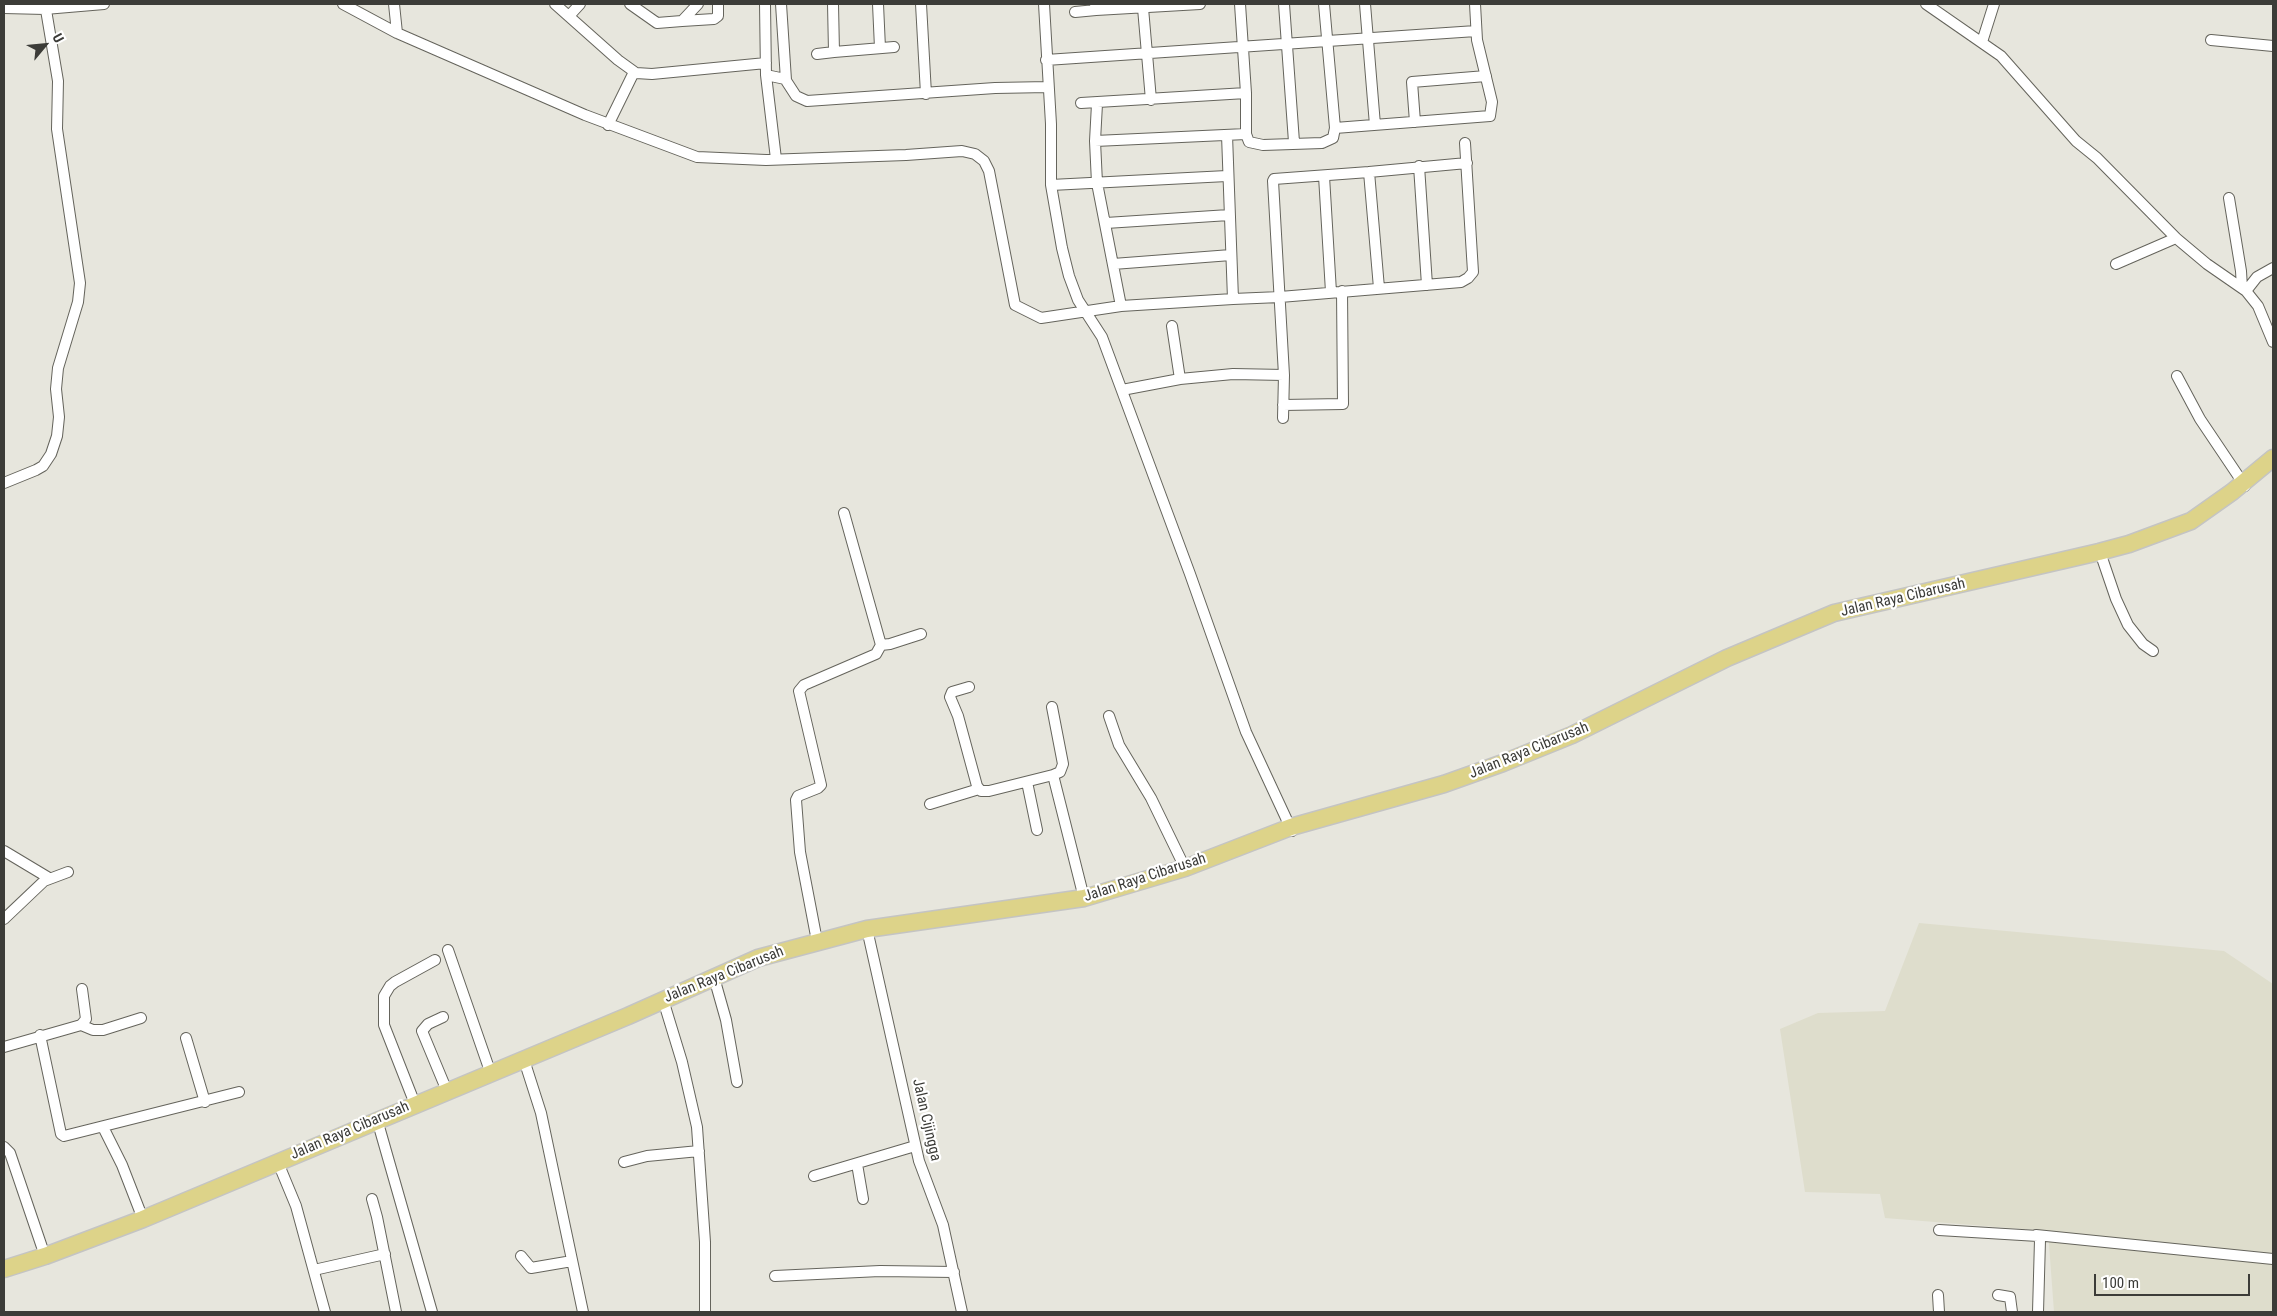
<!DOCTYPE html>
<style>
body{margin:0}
#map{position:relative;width:2277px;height:1316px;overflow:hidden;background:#e7e6dd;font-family:"Roboto Condensed",sans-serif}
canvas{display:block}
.frame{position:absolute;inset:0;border:5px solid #3c3c38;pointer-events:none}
.north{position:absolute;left:20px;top:20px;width:50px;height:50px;-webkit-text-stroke:4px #fff;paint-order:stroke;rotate:62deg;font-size:14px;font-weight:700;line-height:20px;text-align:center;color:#3c3c38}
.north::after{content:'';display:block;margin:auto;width:18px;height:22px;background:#3c3c38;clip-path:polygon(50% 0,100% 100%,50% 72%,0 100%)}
.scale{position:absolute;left:2094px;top:1274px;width:156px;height:22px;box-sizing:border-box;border:2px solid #3c3c38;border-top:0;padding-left:6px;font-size:15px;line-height:18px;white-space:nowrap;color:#3c3c38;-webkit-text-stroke:4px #fff;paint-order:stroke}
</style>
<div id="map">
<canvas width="2277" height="1316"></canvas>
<div class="frame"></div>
<div class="north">U</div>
<div class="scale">100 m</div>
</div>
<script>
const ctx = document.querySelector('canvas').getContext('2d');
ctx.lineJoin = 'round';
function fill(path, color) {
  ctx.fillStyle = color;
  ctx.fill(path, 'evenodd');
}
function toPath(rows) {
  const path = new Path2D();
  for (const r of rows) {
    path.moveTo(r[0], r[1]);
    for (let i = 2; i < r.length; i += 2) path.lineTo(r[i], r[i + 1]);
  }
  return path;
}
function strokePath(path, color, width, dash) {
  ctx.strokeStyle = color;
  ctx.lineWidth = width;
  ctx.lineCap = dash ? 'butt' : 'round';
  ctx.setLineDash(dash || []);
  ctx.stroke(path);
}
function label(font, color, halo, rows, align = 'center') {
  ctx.font = font + ' "Roboto Condensed",sans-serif';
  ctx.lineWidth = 4.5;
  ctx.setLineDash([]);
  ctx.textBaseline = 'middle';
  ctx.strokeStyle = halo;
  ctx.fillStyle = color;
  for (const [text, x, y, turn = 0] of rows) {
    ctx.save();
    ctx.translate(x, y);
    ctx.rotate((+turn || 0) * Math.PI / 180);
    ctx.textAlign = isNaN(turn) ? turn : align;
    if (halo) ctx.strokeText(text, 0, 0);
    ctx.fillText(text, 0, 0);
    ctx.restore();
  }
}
fill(toPath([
 [1919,923,2224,951,2273,984,2273,1312,2054,1312,2048,1231,1885,1218,1880,1194,1805,1192,1780,1029,1818,1013,1885,1011]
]), '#deddcc');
const street = toPath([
 [343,4,397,33,585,115,697,157,766,160,906,155,962,151,975,154,984,161,989,171,1015,305,1041,318,1121,306,1233,299,1227,135],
 [394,4,397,33],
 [555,4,618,60,636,73,652,74,766,63],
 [630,4,657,23,682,21,698,4],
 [765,4,766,75,776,159],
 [781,4,786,80],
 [833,4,834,52,894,47],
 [878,4,880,48],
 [921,4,926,94],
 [1044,4,1051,124,1051,185,1062,248,1069,276,1078,300,1102,337,1190,574,1246,732,1292,831],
 [1095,4,1096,10,1200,4],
 [1240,4,1246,93,1246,134,1249,142,1263,145,1322,143,1333,138,1335,128,1490,116,1492,102,1477,40,1475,4],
 [1284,4,1294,142],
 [1324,4,1335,128],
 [1365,4,1375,125],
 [1926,4,2001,56,2076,141,2097,158,2176,238,2207,264,2246,291,2258,306,2273,342],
 [4,8,45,9,104,4],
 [1143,8,1151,100],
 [1075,12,1096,10],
 [569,16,580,4],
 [682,21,714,19,718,16,718,4],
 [2211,40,2273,46],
 [1982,42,1994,4],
 [817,54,834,52],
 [1046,60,1476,31],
 [766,75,785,79,796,96,807,101,995,88,1048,87],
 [1081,103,1246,93],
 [1097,104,1095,141,1097,183,1121,306],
 [1415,122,1412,82,1486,76],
 [608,125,634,72],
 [1095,141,1246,134],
 [1419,166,1427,285],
 [1324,176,1331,292],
 [1051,185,1227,176],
 [2229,198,2241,271,2242,288],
 [1106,223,1229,215],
 [1113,264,1231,255],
 [2116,264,2176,238],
 [1379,288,1369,172,1467,163],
 [2246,291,2257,277,2273,268],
 [1233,299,1280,297,1461,282,1468,278,1473,272,1465,143],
 [1172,326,1180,379],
 [2177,376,2200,419,2245,486],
 [1122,390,1180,379,1233,374,1284,375],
 [1283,405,1343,404,1342,291],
 [1283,418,1284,375,1273,181,1274,179,1369,172],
 [4,483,36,470,43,466,51,454,57,436,59,417,56,389,58,368,78,302,80,283,57,129,58,81,45,4],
 [2101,555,2116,599,2128,625,2143,644,2153,651],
 [881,645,890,644,921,634],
 [969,687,952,692,950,697,958,716,977,786,981,791,989,791,1053,775,1084,898],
 [1052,707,1063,764,1060,772,1053,775],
 [1109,716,1119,745,1151,798,1185,868],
 [1027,782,1037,830],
 [930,804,979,789],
 [4,851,49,878],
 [4,919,44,881,68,872],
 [867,929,919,1161,943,1225,962,1312],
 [817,941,800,852,796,800,798,796,818,788,821,785,799,691,804,685,876,654,881,645,844,513],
 [448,950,491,1074],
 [715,981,726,1020,737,1082],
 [664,1003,682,1062,697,1127,705,1242,705,1312],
 [443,1017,428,1024,422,1031,447,1091],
 [81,1025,93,1030,103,1030,141,1018],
 [40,1035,61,1134,64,1136,239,1092],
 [186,1038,205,1102],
 [4,1047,81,1025,86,1019,82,989],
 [525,1063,541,1113,583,1312],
 [415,1104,384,1025,384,996,390,986,395,982,435,960],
 [378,1123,432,1312],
 [103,1127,122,1165,143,1219],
 [4,1147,10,1153,45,1256],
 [624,1162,647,1156,699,1151],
 [857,1164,863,1199],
 [279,1165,296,1206,325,1312],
 [814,1176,915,1146],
 [372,1199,377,1217,396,1312],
 [1939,1230,2038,1236,2040,1240,2038,1312],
 [2036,1235,2273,1259],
 [521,1256,531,1268,572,1261],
 [314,1270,385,1254],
 [775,1276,880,1271,954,1272],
 [1938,1295,1939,1312],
 [1998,1295,2010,1297,2012,1312]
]);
const primary = toPath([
 [4,1269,45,1256,143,1219,628,1016,758,958,867,929,1084,898,1185,868,1291,827,1444,784,1503,763,1572,735,1727,658,1834,613,2099,552,2129,544,2191,521,2232,492,2273,458]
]);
strokePath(street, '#65645c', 12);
strokePath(primary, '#c4c4c3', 19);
strokePath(street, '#fff', 10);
strokePath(primary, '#ddd389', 16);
label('15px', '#3c3c38', '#fff', [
 ["Jalan Raya Cibarusah",1903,598,-13],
 ["Jalan Raya Cibarusah",1529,751,-22],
 ["Jalan Raya Cibarusah",1145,878,-18],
 ["Jalan Raya Cibarusah",724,975,-22],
 ["Jalan Cijingga",926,1120,77],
 ["Jalan Raya Cibarusah",350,1131,-23]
]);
</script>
